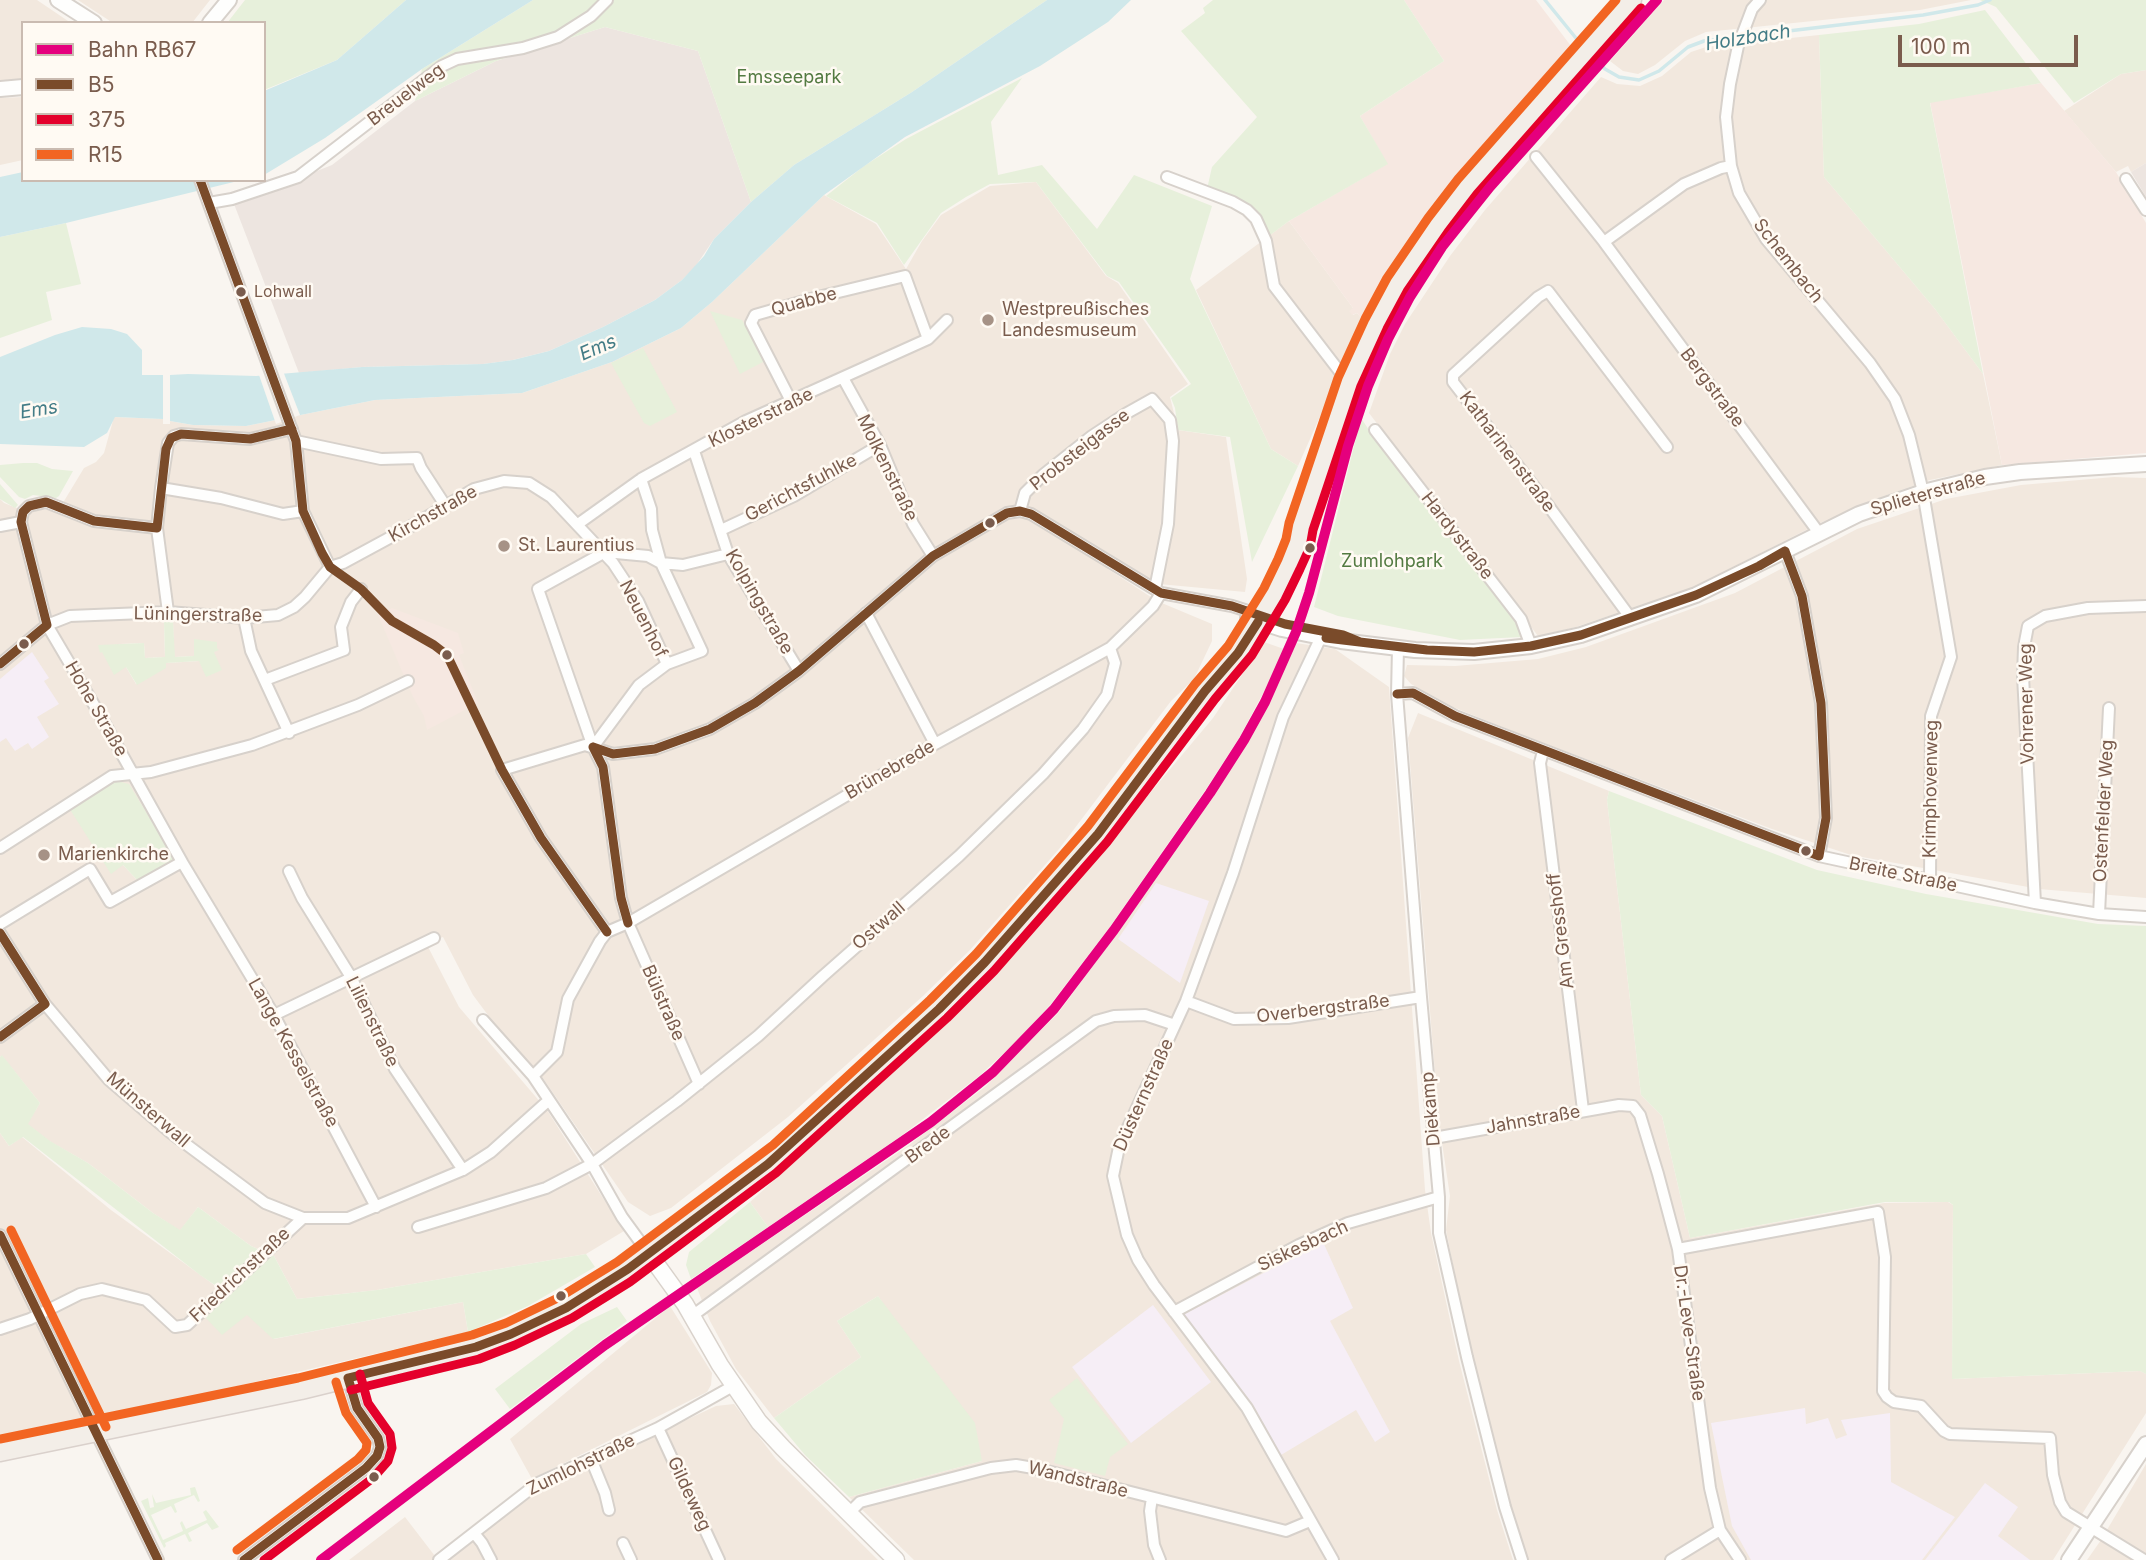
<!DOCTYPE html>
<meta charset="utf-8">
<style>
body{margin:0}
#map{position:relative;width:2146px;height:1560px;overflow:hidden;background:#f9f5f0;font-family:Inter,sans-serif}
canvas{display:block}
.legend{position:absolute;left:21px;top:21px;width:245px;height:161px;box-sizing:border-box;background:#fffaf3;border:2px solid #cabbb1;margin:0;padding:9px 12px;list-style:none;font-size:21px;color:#7a5c4d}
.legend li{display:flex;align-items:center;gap:14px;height:35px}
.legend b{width:35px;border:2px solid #cabbb1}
.scale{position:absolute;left:1898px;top:35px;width:180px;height:32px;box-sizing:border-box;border:4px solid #7a5c4d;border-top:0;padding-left:9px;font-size:21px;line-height:24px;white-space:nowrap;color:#7a5c4d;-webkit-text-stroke:5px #fffaf3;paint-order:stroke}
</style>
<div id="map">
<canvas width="2146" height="1560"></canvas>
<ul class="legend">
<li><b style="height:9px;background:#e5007d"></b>Bahn RB67</li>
<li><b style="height:9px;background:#7a4b2a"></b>B5</li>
<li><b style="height:9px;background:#e4002b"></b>375</li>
<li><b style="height:9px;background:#f26522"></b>R15</li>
</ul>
<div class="scale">100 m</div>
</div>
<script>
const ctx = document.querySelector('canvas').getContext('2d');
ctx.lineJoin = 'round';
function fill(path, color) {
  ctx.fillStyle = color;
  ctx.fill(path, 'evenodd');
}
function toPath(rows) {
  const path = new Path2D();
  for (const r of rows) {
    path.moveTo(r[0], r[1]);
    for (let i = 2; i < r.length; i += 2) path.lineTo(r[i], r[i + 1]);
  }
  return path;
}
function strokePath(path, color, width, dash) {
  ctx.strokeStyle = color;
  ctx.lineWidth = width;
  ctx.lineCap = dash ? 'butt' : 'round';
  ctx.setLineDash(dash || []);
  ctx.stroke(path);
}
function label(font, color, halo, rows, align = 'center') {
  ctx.font = font + ' Inter,sans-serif';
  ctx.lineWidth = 5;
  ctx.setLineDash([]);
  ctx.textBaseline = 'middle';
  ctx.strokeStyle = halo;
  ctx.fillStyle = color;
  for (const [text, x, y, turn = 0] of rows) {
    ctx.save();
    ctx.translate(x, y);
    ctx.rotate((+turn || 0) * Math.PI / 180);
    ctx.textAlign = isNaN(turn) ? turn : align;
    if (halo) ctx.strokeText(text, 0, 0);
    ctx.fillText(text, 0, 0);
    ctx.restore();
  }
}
fill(toPath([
 [0,0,37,0,71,23,23,23,23,80,0,81],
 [78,0,210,0,192,23,113,23],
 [1664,0,1971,0,1920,10,1706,32,1685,41,1655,65,1638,74,1623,71,1610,61],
 [1819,35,1824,177,1935,309,1983,374,2002,465,1930,480,1884,496,1820,523,1692,588,1576,627,1538,636,1369,413,1390,354,1405,324,1450,256,1485,210,1601,77,1617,84,1640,86,1662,76,1691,52,1706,47],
 [2146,70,2146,163,2131,172,2128,166,2116,172,2064,111,2121,74],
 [23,97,23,160,0,165,0,98],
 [1036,182,1106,276,1118,283,1188,384,1170,397,1178,430,1226,437,1247,579,1245,592,1159,584,1106,556,1108,569,1157,601,1212,624,1212,641,1194,679,1171,701,1059,849,970,950,923,996,788,1117,671,1208,650,1216,628,1202,540,1074,499,1030,473,995,443,937,426,943,459,1007,547,1110,624,1231,586,1254,377,1290,297,1299,274,1256,251,1246,198,1207,180,1231,153,1213,88,1163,49,1141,27,1124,40,1103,2,1056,0,1057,0,499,4,503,30,513,42,509,58,511,84,468,96,462,104,453,114,417,163,419,163,424,170,424,170,421,193,425,246,426,375,400,522,393,612,362,681,328,712,302,824,195,876,224,906,269,922,241,941,215,990,186],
 [164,622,173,622,174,657,195,656,194,640,217,643,217,649,199,661,166,663,136,684,126,667,102,652,120,644,144,643,145,658,165,657],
 [175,860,138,881,123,865],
 [1289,221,1353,308,1353,315,1357,313,1363,320,1298,466,1271,449,1196,290],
 [2114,477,2146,478,2146,898,2039,889,1851,855,1772,829,1517,733,1453,707,1411,684,1404,676,1407,665,1455,666,1538,659,1586,647,1735,593,1857,529,1946,499,2021,485],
 [1264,642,1284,649,1269,682,1239,738,1206,789,1109,928,1050,1005,1015,1043,979,1076,901,1136,768,1227,750,1202,856,1106,993,971,1109,842,1213,718],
 [1296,643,1335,649,1389,687,1425,1190,1431,1233,1459,1361,1497,1510,1513,1560,914,1560,849,1497,982,1461,878,1296,837,1321,861,1357,774,1418,736,1369,710,1321,697,1288,909,1145,986,1086,1059,1012,1118,932,1213,794,1246,743],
 [1418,713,1609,791,1607,800,1641,1095,1662,1116,1690,1238,1884,1203,1948,1202,1953,1205,1952,1379,2140,1371,2146,1374,2146,1413,2053,1560,1527,1560,1510,1506,1471,1356,1446,1230,1450,1196,1439,1123,1408,738],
 [0,1133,9,1146,22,1137,111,1210,228,1295,274,1339,463,1302,468,1332,71,1425,0,1438],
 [670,1306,712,1373,711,1385,707,1392,532,1479,510,1439],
 [734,1404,776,1459,878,1560,449,1560,538,1489,716,1406],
 [2146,1464,2146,1560,2087,1560,2101,1540],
 [405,1517,438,1560,349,1560]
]), '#f2e8de');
fill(toPath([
 [1404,0,1536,0,1571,46,1495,133,1424,223,1379,292,1363,320,1357,313,1352,315,1349,311,1353,308,1289,221,1387,164,1360,116,1444,61],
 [2041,83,2116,172,2146,223,2146,453,2002,465,1930,102],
 [392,608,458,633,464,653,459,655,478,703,427,730,424,716,413,697,378,615]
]), '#f6e8e1');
fill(toPath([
 [605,27,698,51,751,202,714,239,695,267,682,280,655,300,603,327,549,351,513,360,483,364,362,367,299,373,234,204,332,165,415,101,496,61],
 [2146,163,2146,197,2131,172]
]), '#ede5e0');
fill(toPath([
 [32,652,49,678,44,681,59,704,37,717,49,737,32,749,28,743,15,751,6,738,0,742,0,679],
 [1156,883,1209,901,1180,983,1118,939],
 [1323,1242,1353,1308,1330,1321,1390,1432,1375,1442,1356,1410,1281,1455,1252,1403,1183,1315],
 [1153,1305,1211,1382,1131,1443,1072,1367],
 [1805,1408,1806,1424,1828,1418,1836,1439,1847,1435,1841,1420,1890,1413,1891,1482,1955,1517,1922,1560,1751,1560,1732,1526,1711,1423],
 [1985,1483,2018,1507,1998,1536,2030,1560,1925,1560]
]), '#f6eef6');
fill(toPath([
 [245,0,406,0,337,60,264,90,264,23,227,23],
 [533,0,1047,0,912,92,794,165,751,202,698,51,605,27,496,61,415,101,422,69],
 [1213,0,1404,0,1444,61,1360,116,1388,164,1289,221,1269,236,1259,217,1207,189,1212,167,1257,117,1181,31,1205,13,1203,8],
 [1980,0,2146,0,2146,70,2121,74,2074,103,1996,7],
 [1985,10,2041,83,1930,103,1983,374,1935,309,1824,177,1819,35,1919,24],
 [1022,78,991,122,998,175,1042,165,1097,229,1134,175,1212,206,1190,279,1271,449,1298,466,1252,562,1230,437,1178,430,1175,408,1171,398,1191,384,1119,282,1107,276,1036,182,990,184,966,197,941,213,904,265,877,223,826,196,864,166,906,139],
 [66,223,81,284,46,292,52,320,0,338,0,237],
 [710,311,742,320,765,361,740,374],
 [643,348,677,412,650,426,644,423,611,363],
 [1361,418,1373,436,1519,621,1522,637,1460,640,1338,616,1314,607],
 [23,463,37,463,52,469,73,471,59,496,56,498,33,495,25,499,19,497,0,477,0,465],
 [0,484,18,505,15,508,0,499],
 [173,621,175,657,194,656,194,639,217,642,217,648,219,650,214,652,222,670,206,677,199,661,166,663,166,668,137,685,126,667,114,675,102,652,100,653,98,645,144,643,145,658,165,657,164,622],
 [117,781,129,784,175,860,138,881,123,865,111,874,69,808],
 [1609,791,1817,870,1926,894,2098,924,2146,926,2146,1374,2140,1371,1952,1379,1953,1205,1949,1202,1885,1202,1690,1238,1662,1116,1641,1095,1607,800],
 [2,1055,40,1103,28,1124,50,1141,88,1163,153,1213,180,1230,198,1207,251,1246,274,1256,297,1299,377,1290,586,1254,595,1267,528,1306,468,1332,463,1302,273,1339,247,1315,222,1335,205,1317,228,1294,200,1275,23,1137,9,1146,0,1133,0,1057],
 [750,1202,768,1227,691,1279,686,1265,689,1252],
 [878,1296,975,1423,982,1461,849,1497,805,1455,774,1418,861,1357,837,1321],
 [617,1307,627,1321,510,1409,495,1389,581,1324],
 [1077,1378,1128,1444,1110,1457,1105,1476,1054,1463,1064,1419,1049,1400],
 [195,1487,200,1501,198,1502,194,1495,174,1504,177,1512,175,1513,171,1506,151,1515,163,1540,183,1531,180,1523,182,1521,186,1529,207,1520,203,1512,206,1510,219,1527,212,1530,207,1523,188,1533,192,1541,189,1542,185,1534,165,1543,166,1546,164,1548,141,1501,148,1498,150,1508,154,1507,152,1494,156,1503,191,1495,190,1488]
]), '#e7f0db');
fill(toPath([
 [406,0,533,0,422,69,325,138,264,175,264,91,337,60],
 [1047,0,1131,0,1108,22,1040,66,905,137,824,195,712,302,681,328,612,362,522,393,375,400,246,426,193,425,170,421,170,375,188,374,256,376,362,367,483,364,513,360,549,351,603,327,655,300,682,280,704,256,714,239,751,202,794,165,912,92],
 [23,172,23,180,242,180,66,223,0,237,0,177],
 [82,327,111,329,127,334,142,350,142,375,163,375,163,419,115,417,107,433,84,447,0,444,0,357,55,335]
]), '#d0e8ea');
fill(toPath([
 [276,371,283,371,300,415,276,424,259,375]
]), '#f9f5f0');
strokePath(toPath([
 [1545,0,1584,48],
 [1592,56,1605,69,1619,77,1639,80,1659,71,1688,47,1704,41,1923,15,1978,5,1990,0]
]), '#d0e8ea', 3.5);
const minor = toPath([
 [1760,0,1752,9,1738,46,1730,84,1726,117,1731,166,1739,193,1766,239,1870,363,1895,399,1909,435,1923,492,1951,657,1931,716,1930,881],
 [1536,157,1604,242,1819,533],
 [1167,177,1233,202,1247,210,1256,219,1266,241,1274,286,1340,372,1350,382],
 [2126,179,2146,210],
 [200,180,296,441,303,511,330,567],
 [209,203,232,199,298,177,442,66,457,59,523,48,558,37,591,16,607,0],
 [1604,242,1684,184,1721,168,1731,166],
 [843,378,880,445,913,524,933,556],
 [791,401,751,323,755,315,818,297,905,276,928,339],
 [1375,430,1521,619,1531,646],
 [296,441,381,459,417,458,421,468,445,505],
 [694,451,728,554,799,671],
 [161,488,221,498,283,514,303,511],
 [1020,511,1025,493,1043,475,1092,436,1127,413,1152,399,1170,420,1173,441,1168,524,1155,589],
 [578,524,641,479,746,421,928,339,947,320],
 [0,526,21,522],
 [157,528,94,521,46,502,29,506,23,512,21,522,47,625,100,715,182,862,274,1015,376,1207],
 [721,530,794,496,880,445],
 [1785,551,1802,596,1821,703,1826,818,1819,856],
 [605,552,538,589,593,747,603,767,621,898,628,923,699,1084],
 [605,552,648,556,661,563,652,530,651,509,641,479],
 [330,567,343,563,415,524,474,489,504,481,529,483,551,497,613,563,638,601,667,664,639,685,593,747],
 [168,612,157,528,161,488,168,443,174,436,181,434,250,439,292,429],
 [866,613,935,744],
 [244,618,251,651,289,733],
 [1629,620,1627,613,1539,493,1453,382,1453,375,1538,297,1548,291,1667,447],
 [1321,637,1283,717,1233,873,1186,1001,1119,1147,1113,1176,1127,1235,1138,1260,1154,1285,1247,1408,1333,1560],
 [1398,648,1397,694,1421,997,1439,1197,1439,1233,1467,1357,1505,1507,1522,1560],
 [0,664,47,625,70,616,168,612,244,618,278,615,294,607,305,597,330,567],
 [667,664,702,651,661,563,683,565,728,554],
 [265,680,344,650,341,627,351,602,361,589],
 [1397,694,1413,693,1455,716,1819,856,2035,903,2099,914,2146,917],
 [1543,751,1540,763,1583,1110],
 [0,848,112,776,151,772,252,745,358,705,408,681],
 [289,871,302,898,351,977,395,1069,463,1170],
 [2035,903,2023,676,2024,647,2028,626,2045,616,2088,608,2146,606],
 [2099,914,2109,708],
 [0,924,90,869,110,902,182,862],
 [607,932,541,838,502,770,585,745,613,754,655,749,710,729,755,703,799,671,933,556,1007,513,1020,511,1031,514,1161,593,1232,606,1251,612],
 [0,933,45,1004,109,1080,171,1133,265,1203,303,1218,348,1218,463,1170,491,1152,549,1100],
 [1186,1001,1234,1019,1288,1018,1421,997],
 [274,1015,434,938],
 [483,1020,533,1076,592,1164,622,1217,649,1254],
 [0,1037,45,1004],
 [533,1076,557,1052,568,999,600,941,607,932,628,923,935,744,1110,648,1153,606,1161,593],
 [1434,1138,1619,1105,1633,1106,1640,1115,1658,1174,1678,1249,1710,1488,1720,1530,1740,1560],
 [418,1227,546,1188,592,1164,677,1101,758,1036,823,976,959,856,1043,774,1083,729,1107,695,1115,663,1110,648],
 [0,1235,158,1560],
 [1678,1249,1878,1212,1885,1257,1883,1391,1887,1397,1894,1402,1921,1406,1944,1431,1950,1434,2050,1438,2053,1475,2060,1502,2066,1512,2144,1560],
 [1174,1312,1299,1245,1348,1223,1439,1197],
 [692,1316,1096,1021,1114,1016,1145,1015,1175,1025],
 [0,1329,30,1319,80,1294,102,1289,146,1300,175,1327,187,1325,303,1218],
 [658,1428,719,1560],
 [591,1459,605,1493,609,1510],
 [1152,1498,1150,1511,1154,1545,1160,1560],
 [848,1514,860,1502,991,1468,1016,1465,1039,1469,1286,1531,1310,1521],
 [474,1533,482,1543,491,1560],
 [623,1543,631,1560],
 [244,1560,366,1468,377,1456,380,1447,378,1438,357,1408,348,1378],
 [439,1560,538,1483,658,1428,733,1386],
 [1671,1560,1720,1530]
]);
const tertiary = toPath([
 [58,0,94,23],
 [210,23,229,0],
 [0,89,23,87],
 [1248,618,1282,629,1341,641,1415,650,1474,652,1531,646,1581,635,1696,595,1859,514,1923,492,1985,477,2020,472,2146,464],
 [2069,1560,2146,1444]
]);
const secondary = toPath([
 [649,1254,685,1304,720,1365,759,1422,783,1448,896,1560]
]);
const primary = toPath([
 [0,1452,301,1390,476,1347,511,1334,566,1308,624,1272,781,1154,939,1009,985,962,1098,834,1205,691,1238,653,1275,594,1289,564,1298,543,1301,527,1350,382,1376,324,1398,284,1438,225,1468,186,1632,0]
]);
strokePath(minor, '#d7d1cb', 14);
strokePath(tertiary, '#d7d1cb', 18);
strokePath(secondary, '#d9d2cb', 19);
strokePath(primary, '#dad1cc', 21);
strokePath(minor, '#fefefd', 10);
strokePath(tertiary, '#fefefd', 14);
strokePath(secondary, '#fefefd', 16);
strokePath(primary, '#f3eee8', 18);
strokePath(toPath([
 [200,180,296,441,303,511,322,553,330,567,361,589,392,621,434,645,447,655,502,770,541,838,607,932],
 [1785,551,1802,596,1821,703,1826,818,1819,856],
 [1326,638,1427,650,1474,652,1531,646,1581,635,1696,595,1759,566,1785,551],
 [0,664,47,625,21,522,23,512,29,506,46,502,94,521,157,528,166,449,171,438,181,434,250,439,292,429],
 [1397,694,1413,693,1455,716,1819,856],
 [593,747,613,754,655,749,710,729,755,703,799,671,933,556,1007,513,1020,511,1031,514,1161,593,1232,606,1285,624,1343,635,1360,642],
 [593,747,603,767,621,898,628,923],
 [0,933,45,1004,0,1037],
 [0,1235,158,1560],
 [348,1378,476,1347,511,1334,566,1308,628,1269,768,1164,939,1009,985,962,1098,834,1205,691,1238,653,1258,622],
 [244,1560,366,1468,377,1456,380,1447,378,1438,357,1408,348,1378]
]), '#7a4b2a', 9);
strokePath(toPath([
 [351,1390,479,1359,515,1345,572,1318,630,1282,776,1173,947,1018,994,971,1107,842,1215,699,1252,655,1285,600,1300,569,1310,547,1313,530,1361,386,1387,329,1408,290,1448,232,1477,194,1641,8],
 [264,1560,373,1478,388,1461,392,1448,390,1434,368,1403,360,1374]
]), '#e4002b', 9);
strokePath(toPath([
 [11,1230,106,1427],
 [0,1439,298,1378,472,1335,506,1323,560,1297,617,1262,773,1145,930,1000,976,954,1088,826,1195,684,1228,646,1264,588,1278,559,1286,539,1289,523,1338,378,1365,319,1387,278,1428,218,1458,179,1616,0],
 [237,1550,358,1459,366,1450,367,1443,346,1413,336,1382]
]), '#f26522', 9);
strokePath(toPath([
 [321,1560,605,1345,931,1122,993,1072,1054,1009,1114,930,1210,793,1244,740,1265,702,1296,632,1309,593,1348,446,1368,386,1388,339,1410,297,1442,247,1490,187,1657,0]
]), '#e5007d', 10);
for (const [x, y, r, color] of [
 [241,292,6,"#7a5c4d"],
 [988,320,7,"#a69286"],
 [990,523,6,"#7a5c4d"],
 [504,546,7,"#a69286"],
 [1310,548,6,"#7a5c4d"],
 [24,644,6,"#7a5c4d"],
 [447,655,6,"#7a5c4d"],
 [1806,851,6,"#7a5c4d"],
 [44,855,7,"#a69286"],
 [561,1296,6,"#7a5c4d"],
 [374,1477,6,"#7a5c4d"]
]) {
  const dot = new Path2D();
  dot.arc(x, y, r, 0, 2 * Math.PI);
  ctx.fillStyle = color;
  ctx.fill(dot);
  strokePath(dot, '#fffaf3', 2.5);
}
label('16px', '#7a5c4d', '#fffaf3', [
 ["Lohwall",254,292]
], 'left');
label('18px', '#537a41', '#fffaf3', [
 ["Emsseepark",789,78],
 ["Zumlohpark",1392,562]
]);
label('18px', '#7a5c4d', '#fffaf3', [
 ["Breuelweg",406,95,-37],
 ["Schembach",1788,261,52],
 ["Quabbe",804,302,-15],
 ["Bergstraße",1712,388,53],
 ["Klosterstraße",761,418,-26],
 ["Probsteigasse",1080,450,-38],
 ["Katharinenstraße",1507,452,53],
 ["Molkenstraße",887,468,64],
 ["Gerichtsfuhlke",801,488,-28],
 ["Splieterstraße",1928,494,-16],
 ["Kirchstraße",433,514,-29],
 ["Hardystraße",1457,536,52],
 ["Kolpingstraße",759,602,60],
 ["Lüningerstraße",198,615,1],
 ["Neuenhof",643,619,63],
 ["Vohrener Weg",2027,704,-91],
 ["Hohe Straße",96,709,60],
 ["Brünebrede",890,770,-30],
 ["Krimphovenweg",1931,789,-89],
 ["Ostenfelder Weg",2104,811,-87],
 ["Breite Straße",1903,875,12],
 ["Ostwall",879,926,-41],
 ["Am Gresshoff",1561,931,-97],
 ["Bülstraße",663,1003,66],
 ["Overbergstraße",1323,1009,-7],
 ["Lilienstraße",372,1022,64],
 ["Lange Kesselstraße",293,1053,61],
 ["Düsternstraße",1144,1095,-66],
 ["Diekamp",1431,1109,-95],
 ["Münsterwall",148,1110,41],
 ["Jahnstraße",1533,1120,-10],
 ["Brede",928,1145,-36],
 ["Siskesbach",1303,1246,-25],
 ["Friedrichstraße",240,1275,-43],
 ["Dr.-Leve-Straße",1689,1333,82],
 ["Zumlohstraße",581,1465,-26],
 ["Wandstraße",1078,1480,14],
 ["Gildeweg",689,1494,65]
]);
label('18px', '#7a5c4d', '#fffaf3', [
 ["Westpreußisches",1002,310],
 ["Landesmuseum",1002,331],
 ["St. Laurentius",518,546],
 ["Marienkirche",58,855]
], 'left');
label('italic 19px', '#437c86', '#fffaf3', [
 ["Holzbach",1748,38,-9],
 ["Ems",598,348,-23],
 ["Ems",39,410,-9]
]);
</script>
